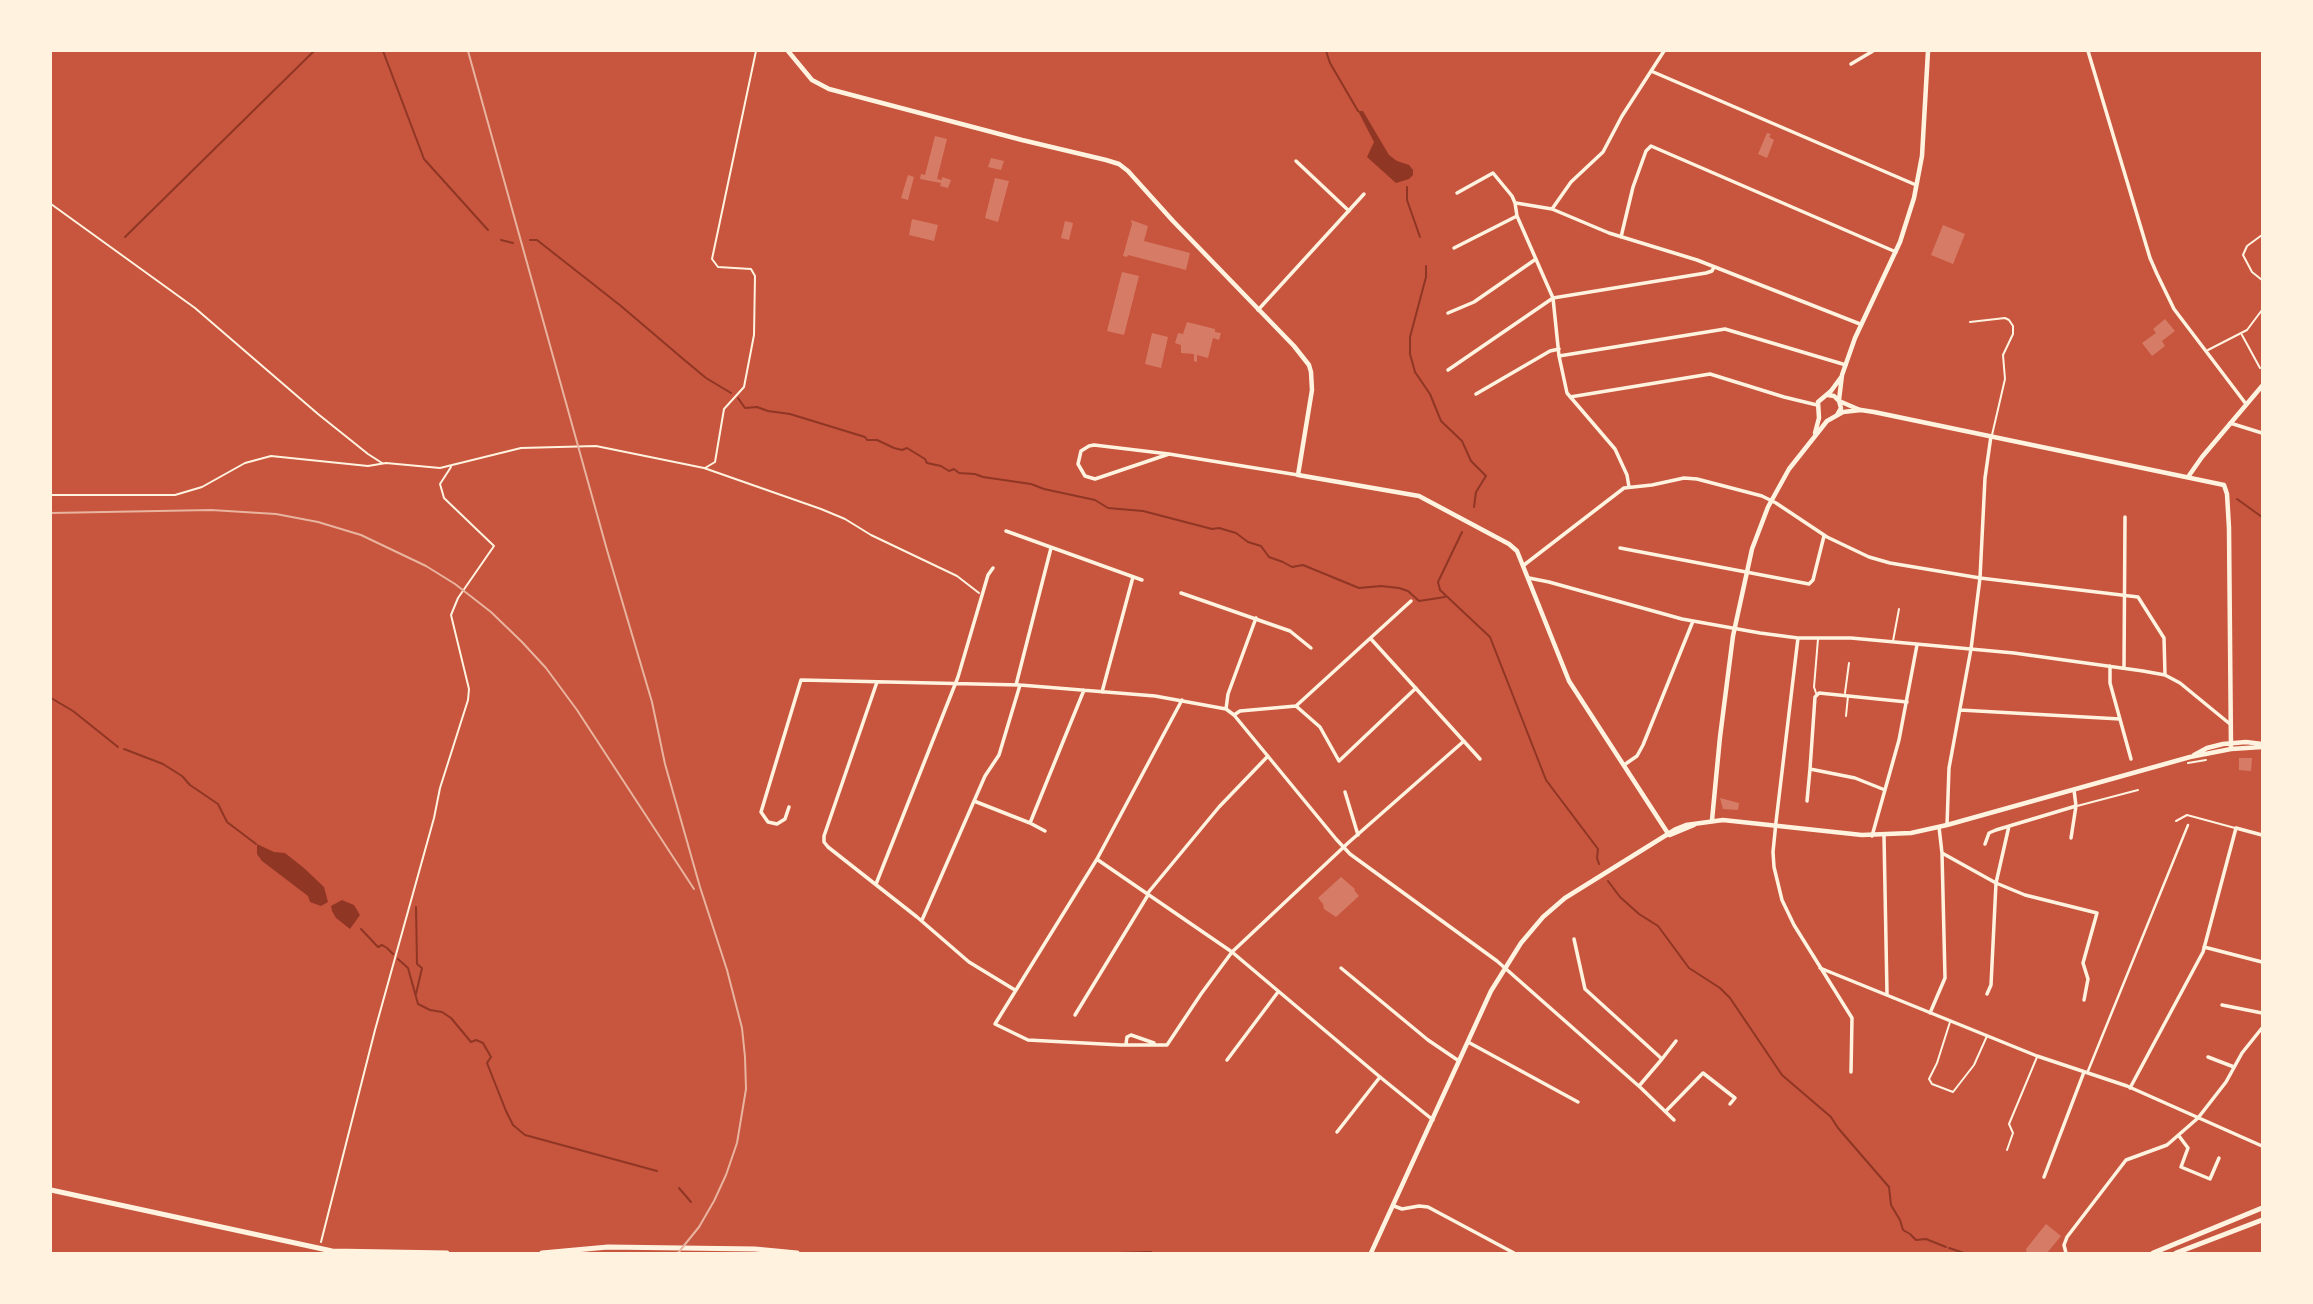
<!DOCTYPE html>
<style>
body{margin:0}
#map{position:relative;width:2313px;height:1304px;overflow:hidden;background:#c8553d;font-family:Karla,sans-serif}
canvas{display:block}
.frame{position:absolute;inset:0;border:52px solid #fff3e0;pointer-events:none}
</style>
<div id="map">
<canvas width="2313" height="1304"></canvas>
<div class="frame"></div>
</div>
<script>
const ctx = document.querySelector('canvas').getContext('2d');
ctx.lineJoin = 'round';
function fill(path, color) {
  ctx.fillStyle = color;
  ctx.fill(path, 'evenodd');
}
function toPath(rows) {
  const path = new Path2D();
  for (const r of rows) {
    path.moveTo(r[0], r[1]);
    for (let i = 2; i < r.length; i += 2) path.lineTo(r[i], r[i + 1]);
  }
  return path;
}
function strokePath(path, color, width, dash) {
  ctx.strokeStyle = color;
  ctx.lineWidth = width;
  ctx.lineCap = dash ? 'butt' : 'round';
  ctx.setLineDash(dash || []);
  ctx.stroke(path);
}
fill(toPath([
 [1358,111,1363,111,1389,155,1397,161,1409,165,1413,170,1413,175,1409,179,1396,183,1367,157,1374,142],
 [257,844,274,852,285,853,304,868,324,887,328,902,321,906,310,902,308,896,262,861,257,854],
 [342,900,354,905,360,915,350,929,336,918,332,911,331,906]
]), '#8f3625');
strokePath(toPath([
 [383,51,424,159,488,230],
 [1326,51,1330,63,1358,111],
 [1407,187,1407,200,1420,237],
 [125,237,314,51],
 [501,240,513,243],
 [530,240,537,240,621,306,682,358,706,378,731,393],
 [1426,266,1426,277,1410,337,1410,354,1415,372,1430,394,1441,421,1462,441,1471,461,1486,476,1476,492,1474,507],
 [738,398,745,408,757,407,768,411,790,414,865,437,867,440,877,440,894,448,902,450,907,448,925,459,927,463,941,466,949,471,954,469,959,473,975,474,983,477,1031,484,1044,489,1095,500,1108,508,1143,511,1212,529,1219,528,1236,533,1248,542,1261,546,1269,557,1283,562,1292,567,1303,565,1359,588,1381,586,1399,588,1408,591,1419,601,1445,597],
 [2237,499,2262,517],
 [1462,532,1438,582,1440,590,1490,637,1546,780,1598,849,1597,858,1599,864],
 [51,698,73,711,118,747],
 [124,749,163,764,182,776,190,785,218,804,227,822,256,844],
 [1608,881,1620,897,1639,914,1658,926,1689,968,1720,988,1730,998,1782,1075,1831,1117,1838,1128,1889,1187,1891,1205,1900,1220,1903,1230,1910,1234,1916,1240,1926,1239,1946,1247],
 [361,929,378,947,382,945,387,948,393,954],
 [398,959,408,968,418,1004,430,1010,442,1012,451,1018,471,1042,476,1040,483,1043,491,1057,487,1063,506,1111,513,1125,525,1135,657,1171],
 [416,994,422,968,417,964,416,907],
 [679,1188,691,1202],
 [1949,1248,1964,1253],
 [1116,1253,1151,1252]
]), '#8f3625', 2);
fill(toPath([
 [1767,133,1771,134,1769,137,1774,140,1767,158,1758,154],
 [935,136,947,139,937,179,942,180,942,177,951,180,948,188,940,186,941,183,920,179,921,174,925,175],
 [991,158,1004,161,1001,170,988,167],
 [908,175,914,177,908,200,901,198],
 [995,178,1009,181,998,222,985,218],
 [912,219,938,225,934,241,909,235],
 [1131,220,1148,226,1144,241,1190,253,1186,270,1128,255,1127,257,1123,256,1132,224],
 [1065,221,1073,223,1069,240,1061,238],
 [1943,225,1965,234,1953,264,1931,255],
 [1122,272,1139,276,1124,335,1107,331],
 [2165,319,2175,331,2162,341,2165,346,2152,356,2142,343,2156,333,2153,329],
 [1187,322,1215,329,1215,332,1221,333,1219,340,1213,338,1208,358,1197,355,1197,362,1194,361,1194,354,1181,353,1181,345,1175,343,1178,333,1183,334],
 [1152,333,1168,337,1161,368,1145,364],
 [2239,758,2252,758,2251,771,2239,770],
 [1720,798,1739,803,1738,810,1723,809],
 [1341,877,1355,889,1354,890,1359,896,1336,917,1324,909,1323,904,1318,898],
 [2046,1224,2061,1236,2047,1253,2027,1253,2026,1249]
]), '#d67c66');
strokePath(toPath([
 [51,204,195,308,318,414,368,454,382,463],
 [705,468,715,462,724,409,744,387,754,335,755,276,751,269,718,267,712,259,756,51],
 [51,495,175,495,202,487,245,463,271,456,368,466,386,463,440,468,521,448,596,446,704,468,821,509,845,519,871,535,957,576,979,593],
 [2188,763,2206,760],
 [321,1242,375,1030,434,818,440,788,468,700,469,689,451,615,458,598,494,546,444,498,440,484,451,467]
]), '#fff3e0', 2);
strokePath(toPath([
 [2262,235,2247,246,2243,255,2252,272,2262,280],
 [1970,322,2005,318,2009,320,2013,326,2013,334,2003,355,2005,379,1992,435],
 [2242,335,2260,368],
 [2208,350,2247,330,2262,310],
 [1893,641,1899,609],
 [1816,693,1814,687,1818,639],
 [1845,693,1849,663],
 [1846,716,1848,696],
 [2077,806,2138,790],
 [2176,821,2187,815,2235,828],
 [1950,1022,1937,1063,1929,1079,1932,1084,1953,1092,1974,1065,1987,1036],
 [2007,1150,2013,1133,2009,1124,2037,1057]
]), '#fff3e0', 2);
strokePath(toPath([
 [2088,1071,2188,825]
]), '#fff3e0', 2.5);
strokePath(toPath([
 [2088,51,2150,258,2157,274,2174,309,2246,404],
 [1851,64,1873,51],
 [1651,71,1916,185],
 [1296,161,1349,211],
 [1457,193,1493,173,1512,196,1515,203,1517,216,1553,298,1559,356,1567,393,1615,449,1627,475,1629,487],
 [1516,203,1552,209,1609,233,1697,260,1860,324],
 [1552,209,1571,182,1603,152,1622,116,1664,51],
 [1621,237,1633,187,1646,151,1651,146,1896,252],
 [1454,248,1517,216],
 [1258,310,1364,194],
 [1448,313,1474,302,1536,259],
 [1559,356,1725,329,1846,365],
 [1448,370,1553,298,1706,273,1712,271,1714,267],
 [1476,394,1550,351,1559,349],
 [1570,397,1710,374,1784,397,1817,405],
 [2230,423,2262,433],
 [1169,454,1095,479,1085,476,1078,464,1081,451,1089,446,1094,445,1169,454,1298,475],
 [1006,531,1142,580],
 [1620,548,1809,584,1813,580,1824,536],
 [1524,565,1624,488,1652,485,1684,478,1697,479,1762,496,1776,503,1827,537,1869,557,1890,563,1980,578,2138,597,2164,638,2165,675],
 [1529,578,1549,582,1682,619,1760,633,1798,638,1851,638,2014,653,2143,671,2165,675,2180,683,2230,724],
 [1181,593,1290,631,1311,648],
 [1798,638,1776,822,1773,852,1774,867,1782,900,1794,925,1852,1018,1851,1072],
 [1371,639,1480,759],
 [2110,666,2110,683,2131,759],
 [2124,668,2125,517],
 [877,682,824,836,824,842,828,847,917,917,969,962,1015,990],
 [1016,685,1051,548],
 [1102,692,1133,577],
 [1182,700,1097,859,995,1024,1028,1040,1121,1045,1167,1045,1201,994,1232,952,1348,843,1464,741],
 [1296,706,1411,601],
 [1226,709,1228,694,1256,618],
 [1960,710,2120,719],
 [1234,715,1240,711,1296,706,1320,727,1339,761,1416,688],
 [1624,765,1637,756,1643,745,1693,621],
 [1885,790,1855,778,1810,769,1815,697,1819,693,1907,702],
 [1345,792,1358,835],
 [974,801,1030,823,1084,690],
 [1807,801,1810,769],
 [789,807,785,819,777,824,768,822,761,812,801,680,1020,685,1155,696,1226,709,1234,715,1336,839,1350,854,1497,961,1641,1088,1674,1120],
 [1030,823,1045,831],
 [1947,825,1949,768,1971,649,1980,578,1985,478,1991,436],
 [1872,836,1899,740,1917,645],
 [1884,836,1887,994],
 [2071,838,2076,806,2074,790],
 [1985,844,1989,833,1996,830,2076,806],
 [1942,853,1996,883,2025,895,2097,913,2083,963,2088,979,2084,1000],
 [1098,860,1232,952,1380,1077,1433,1120],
 [876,884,958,677,988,575,993,568],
 [1147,894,1219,807,1268,756],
 [922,920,985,776,999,755,1020,685],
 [1574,939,1585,989,1662,1059,1639,1086],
 [2204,947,2262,962],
 [1341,968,1428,1040,1459,1061],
 [1820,968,2037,1056,2127,1086,2262,1146],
 [1987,994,1991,985,1996,883,2009,826],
 [2222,1005,2262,1013],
 [1930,1013,1945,978,1942,853,1939,827],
 [1075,1015,1148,895],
 [1468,1042,1578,1102],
 [1126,1044,1127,1037,1131,1035,1154,1043],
 [2208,1057,2234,1067],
 [1662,1059,1676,1041],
 [1227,1060,1278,992],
 [2130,1088,2203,952,2236,828,2262,835],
 [1666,1111,1703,1073,1735,1098,1730,1104],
 [1337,1132,1380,1077],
 [2179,1136,2188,1148,2181,1167,2210,1179,2219,1158],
 [2044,1177,2084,1072],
 [1394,1206,1402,1209,1419,1206,1428,1207,1514,1253],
 [2066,1253,2064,1245,2067,1237,2126,1160,2167,1145,2198,1118,2226,1082,2242,1053,2262,1028]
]), '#fff3e0', 3.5);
strokePath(toPath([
 [788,51,812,80,829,89,1022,140,1106,160,1119,164,1128,171,1173,221,1294,346,1309,365,1311,372,1312,390,1298,475,1419,496,1509,544,1517,551,1569,681,1669,835],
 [1828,395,1834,396,1839,401,1841,408,1837,415],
 [1839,400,1842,375,1855,338,1900,242,1914,198,1922,156,1928,51],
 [1839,401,1860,410],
 [1815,433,1819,418,1818,402,1831,391,1842,376],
 [2188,477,2202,457,2262,386],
 [2194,755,2207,748,2223,744,2246,742,2262,744],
 [1712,820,1720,737,1733,636,1752,549,1768,507,1789,469,1827,421,1843,412,1861,410,1874,412,2224,485,2227,494,2229,528,2231,749],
 [1670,835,1694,825],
 [1371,1253,1491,991,1521,943,1543,917,1565,898,1676,829,1686,825,1723,820,1862,835,1911,833,1947,825,2190,757,2231,749,2262,747]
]), '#fff3e0', 4.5);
strokePath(toPath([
 [51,1190,332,1251,447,1253],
 [542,1253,608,1247,755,1249,797,1253],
 [2153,1253,2262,1208],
 [2176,1253,2262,1220]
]), '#fff3e0', 5);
strokePath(toPath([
 [468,51,607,550,652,702,665,764,700,887,727,970,742,1028,745,1057,746,1089,737,1143,726,1175,714,1201,699,1227,678,1253],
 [51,513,211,510,276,514,318,522,361,535,426,566,455,584,491,612,522,642,546,668,577,710,694,889]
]), '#e9b49f', 2);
</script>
